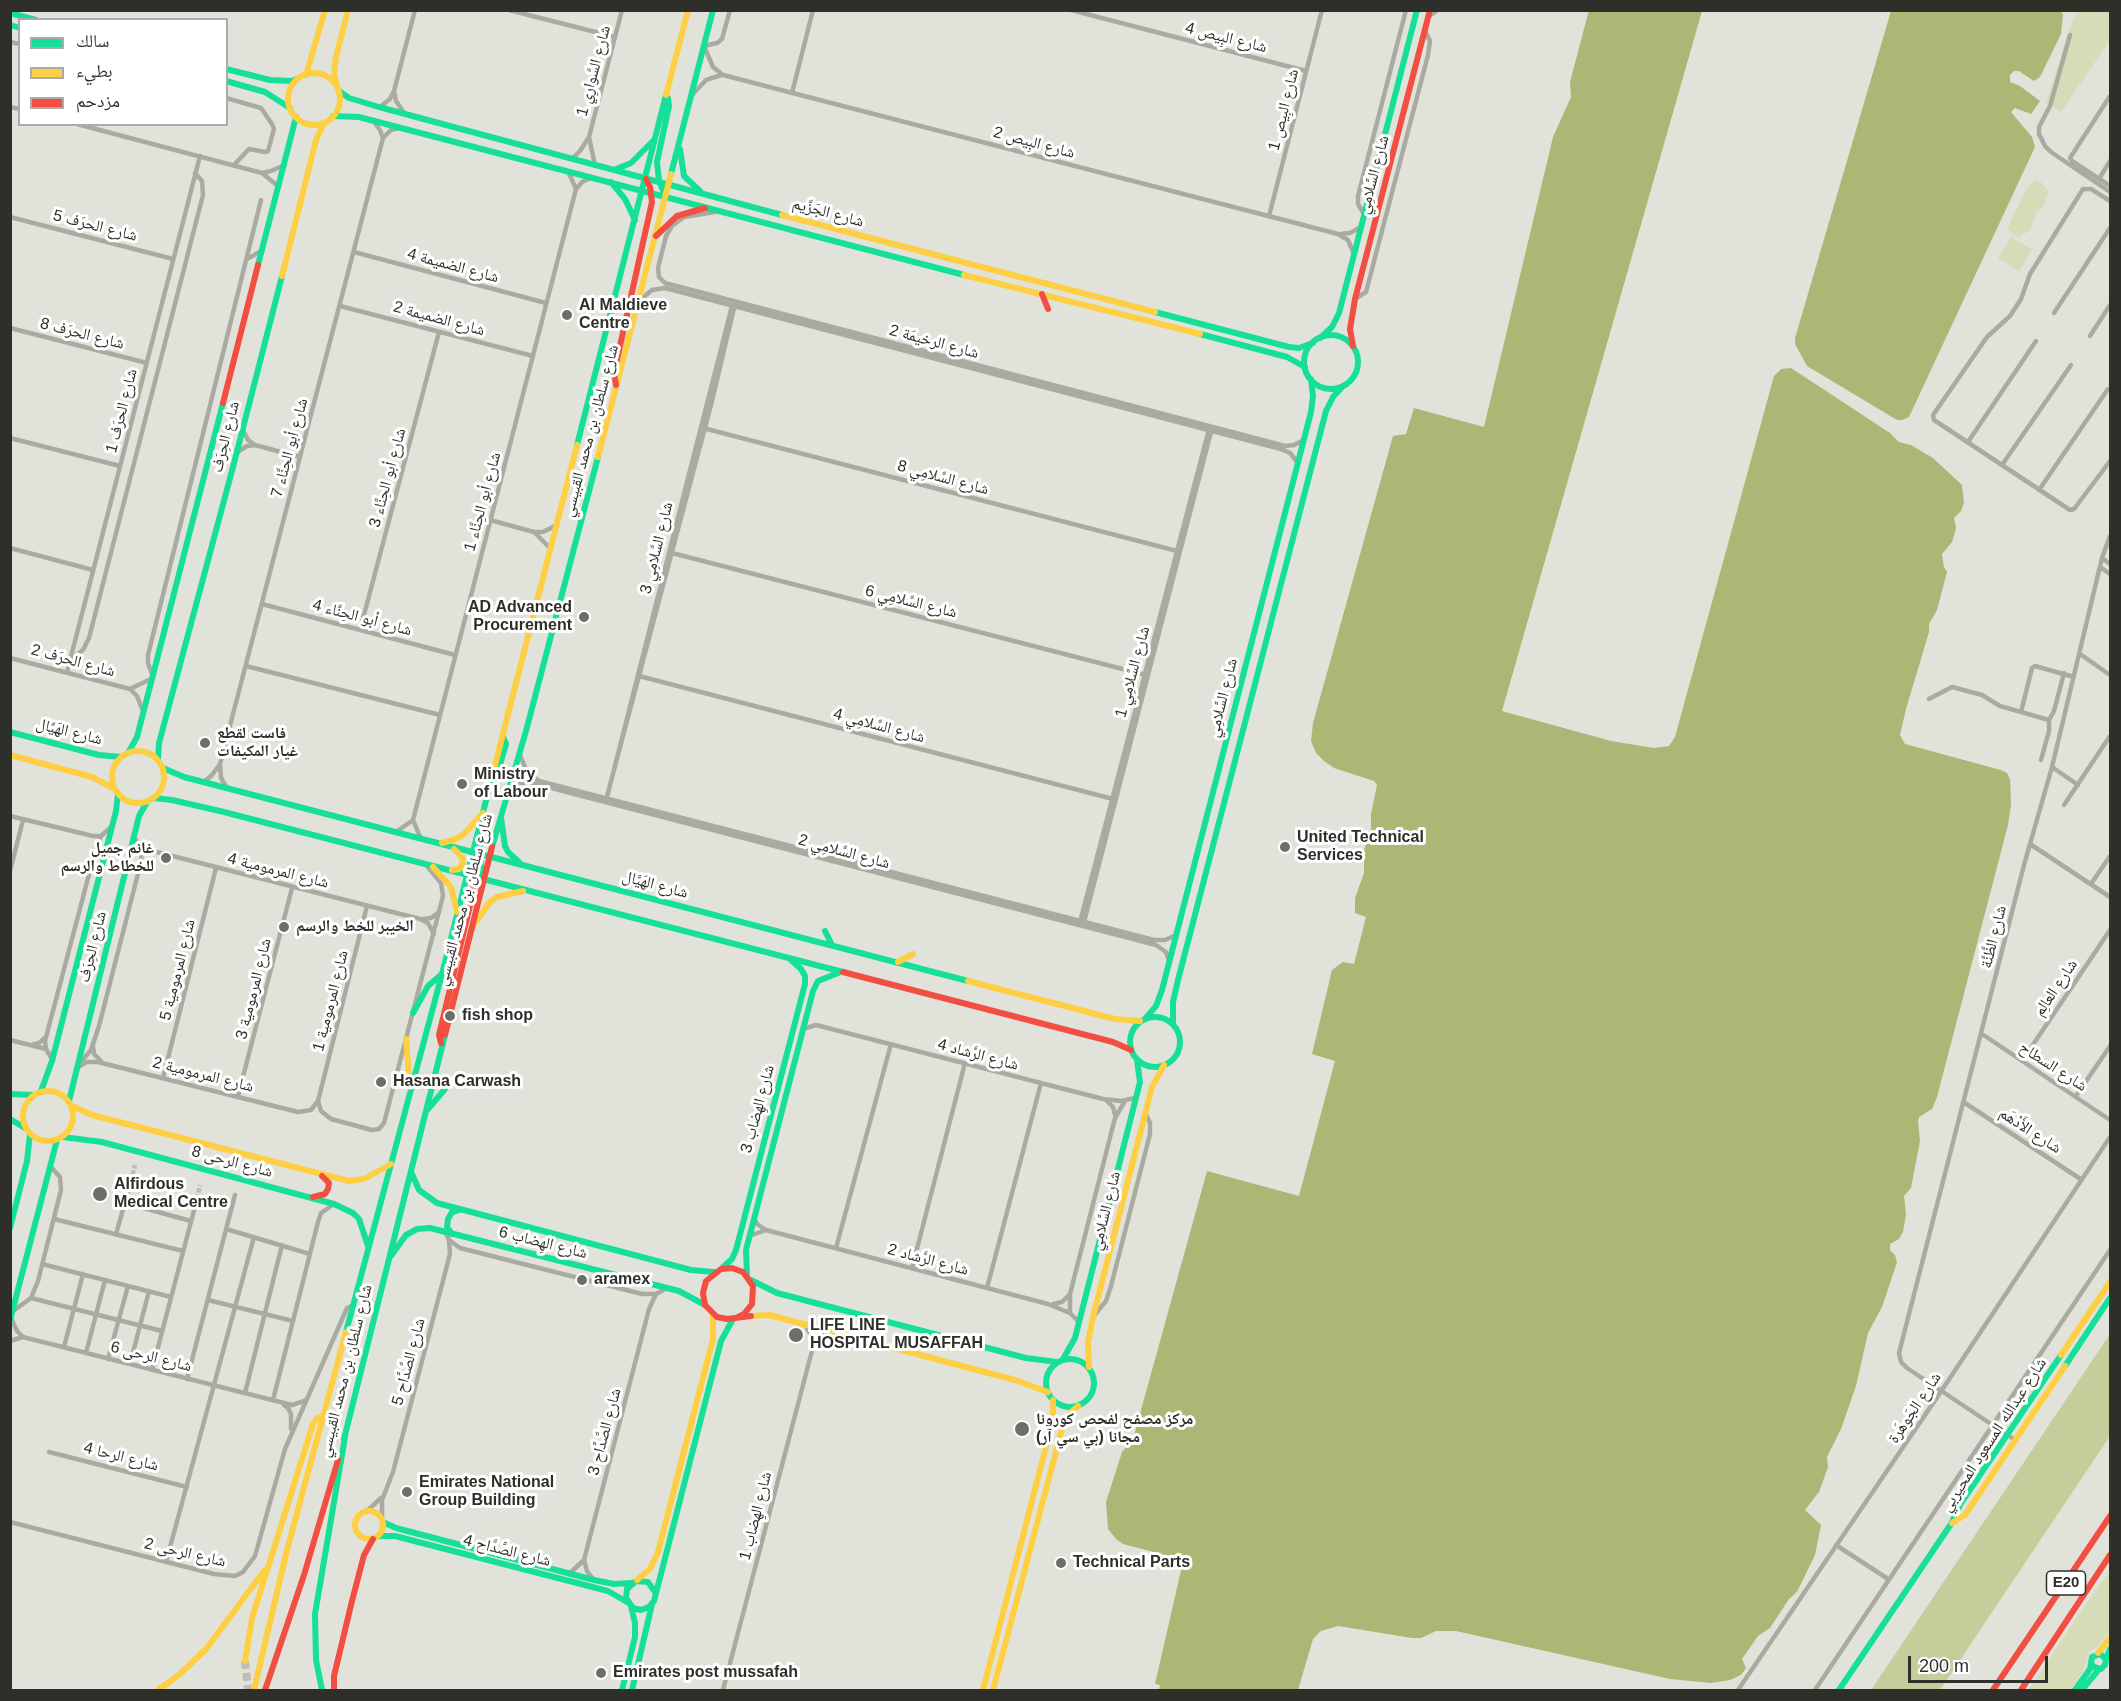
<!DOCTYPE html>
<meta charset="utf-8">
<style>
body{margin:0}
#map{position:relative;width:2121px;height:1701px;overflow:hidden;background:#e1e2da;font-family:Helvetica,"Noto Naskh Arabic",sans-serif}
canvas{display:block}
.frame{position:absolute;inset:0;border:12px solid #2e2f29;pointer-events:none}
.legend{position:absolute;left:18px;top:18px;width:210px;height:108px;box-sizing:border-box;background:#fff;border:2px solid #abaca9;margin:0;padding:8px 10px;list-style:none;font-size:18px;color:#2e2f29}
.legend li{display:flex;align-items:center;gap:12px;height:30px}
.legend b{width:30px;border:2px solid #abaca9}
.scale{position:absolute;left:1908px;top:1656px;width:140px;height:27px;box-sizing:border-box;border:3px solid #2e2f29;border-top:0;padding-left:8px;font-size:18px;line-height:21px;white-space:nowrap;color:#2e2f29;-webkit-text-stroke:4px #fff;paint-order:stroke}
</style>
<div id="map">
<canvas width="2121" height="1701"></canvas>
<div class="frame"></div>
<ul class="legend">
<li><b style="height:8px;background:#16e098"></b>سالك</li>
<li><b style="height:8px;background:#ffcf43"></b>بطيء</li>
<li><b style="height:8px;background:#f24e42"></b>مزدحم</li>
</ul>
<div class="scale">200 m</div>
</div>
<script>
const ctx = document.querySelector('canvas').getContext('2d');
ctx.lineJoin = 'round';
function fill(path, color) {
  ctx.fillStyle = color;
  ctx.fill(path, 'evenodd');
}
function toPath(rows) {
  const path = new Path2D();
  for (const r of rows) {
    if (r.length === 3) {
      path.moveTo(r[0] + r[2], r[1]);
      path.arc(r[0], r[1], r[2], 0, 2 * Math.PI);
      continue;
    }
    path.moveTo(r[0], r[1]);
    for (let i = 2; i < r.length; i += 2) path.lineTo(r[i], r[i + 1]);
  }
  return path;
}
function strokePath(path, color, width, dash) {
  ctx.strokeStyle = color;
  ctx.lineWidth = width;
  ctx.lineCap = dash ? 'butt' : 'round';
  ctx.setLineDash(dash || []);
  ctx.stroke(path);
}
function label(font, color, halo, rows, align = 'center') {
  ctx.font = font + ' Helvetica,"Noto Naskh Arabic",sans-serif';
  ctx.lineWidth = 6;
  ctx.setLineDash([]);
  ctx.textBaseline = 'middle';
  ctx.strokeStyle = halo;
  ctx.fillStyle = color;
  for (const [text, x, y, turn = 0] of rows) {
    ctx.save();
    ctx.translate(x, y);
    ctx.rotate((+turn || 0) * Math.PI / 180);
    ctx.textAlign = isNaN(turn) ? turn : align;
    if (halo) ctx.strokeText(text, 0, 0);
    ctx.fillText(text, 0, 0);
    ctx.restore();
  }
}
fill(toPath([
 [2078,11,2110,11,2110,40,2061,112,2046,103,2073,19],
 [2035,180,2041,182,2049,192,2043,207,2036,213,2031,228,2026,233,2020,235,2020,239,2007,229,2027,188],
 [2011,237,2032,250,2019,271,1998,258],
 [2110,1571,2110,1631,2097,1647,2089,1652,2082,1673,2071,1690,2029,1690,2085,1605]
]), '#d5dcb7');
fill(toPath([
 [2110,1334,2110,1436,1940,1690,1871,1690]
]), '#c5ce9a');
fill(toPath([
 [1589,10,1702,11,1502,711,1611,741,1654,748,1669,746,1675,737,1774,376,1781,369,1791,368,1890,433,1899,442,1911,445,1933,458,1962,485,1964,503,1961,511,1954,518,1956,528,1952,542,1942,554,1944,567,1947,572,1937,610,1929,624,1929,632,1906,709,1900,735,1905,744,2001,770,2007,773,2010,779,2011,804,2008,825,1937,1097,1932,1109,1919,1117,1918,1122,1920,1141,1911,1188,1904,1196,1906,1214,1903,1232,1899,1239,1890,1244,1890,1250,1895,1255,1897,1262,1882,1307,1868,1333,1856,1386,1841,1429,1827,1457,1828,1467,1819,1492,1805,1510,1821,1525,1815,1555,1797,1592,1789,1599,1770,1628,1758,1636,1742,1659,1746,1668,1741,1675,1730,1680,1711,1683,1670,1679,1456,1631,1436,1631,1421,1638,1412,1638,1338,1626,1321,1631,1313,1639,1298,1690,1159,1690,1160,1685,1155,1684,1182,1566,1181,1561,1177,1558,1123,1544,1116,1539,1108,1529,1106,1502,1122,1452,1133,1439,1207,1171,1299,1196,1335,1061,1312,1054,1332,970,1343,962,1354,964,1366,917,1355,913,1355,898,1364,873,1364,850,1371,830,1371,814,1377,785,1374,781,1334,768,1324,761,1316,753,1311,741,1313,723,1393,436,1406,434,1414,408,1484,427,1553,137,1571,97,1570,82],
 [1891,11,2059,10,2063,14,2061,34,2040,77,2034,81,2019,71,2014,71,2010,75,2010,82,2020,86,2040,101,2031,114,2015,108,2011,112,2032,137,2035,147,1909,417,1902,420,1897,420,1807,366,1795,344,1795,338]
]), '#acb776');
strokePath(toPath([
 [131,1181,135,1165],
 [197,1199,200,1185]
]), '#bdbeb7', 4.5, [4.5, 2]);
strokePath(toPath([
 [245,1661,248,1690]
]), '#bdbeb7', 8, [8, 4]);
strokePath(toPath([
 [509,10,615,37],
 [730,10,722,39,717,43,704,46,713,67,723,75,1338,234,1348,240,1354,254],
 [1071,10,1306,71],
 [1428,17,1438,10],
 [2070,35,2050,106,2039,127,2039,134,2045,146,2051,152,2110,192],
 [10,42,20,44],
 [394,91,396,101,404,113],
 [792,93,813,10],
 [692,95,706,80,721,75],
 [2110,96,2070,158,2072,161,2110,186],
 [226,98,261,108,272,124,274,129,268,151,265,152,249,149,234,165],
 [10,107,20,109],
 [380,107,390,99,394,91,415,10],
 [374,122,380,130,383,138],
 [77,124,262,173,279,187],
 [589,137,595,165],
 [572,159,580,151,589,137,622,10],
 [568,171,576,189],
 [262,173,271,171,285,165],
 [2099,179,2110,161],
 [2110,201,2091,189,2083,189,2030,274,2021,299,2010,316,1987,337,1933,415,1934,420,2070,510,2074,509,2110,461],
 [715,212,684,217,672,226,666,236,658,268,659,277,665,283,1285,446,1294,445,1304,440],
 [1364,214,1358,204,1358,196,1406,10],
 [1269,216,1322,10],
 [10,217,173,259],
 [1341,234,1350,233,1361,227],
 [354,252,546,303],
 [247,259,263,250],
 [1355,299,1366,292,1428,55,1430,41,1425,31],
 [639,301,652,290,665,288,1281,449,1290,453,1298,463],
 [340,306,533,356],
 [2054,313,2110,228],
 [10,328,147,363],
 [2090,336,2110,305],
 [703,428,1177,551],
 [243,430,248,440,255,445,300,457],
 [10,438,120,466],
 [1968,442,2036,341],
 [236,453,247,446,255,445],
 [2002,465,2071,365],
 [2039,490,2108,389],
 [490,520,534,532,543,532,555,526],
 [534,532,550,548],
 [10,548,93,570],
 [672,553,1146,675],
 [2102,558,2110,564],
 [2100,567,2110,574],
 [262,604,455,655],
 [360,630,439,332],
 [2080,654,2110,675],
 [10,658,130,689,151,679],
 [71,658,83,650,89,638,203,195,202,181,195,173],
 [246,666,440,715],
 [67,672,200,156],
 [152,674,148,663,148,655,261,200],
 [639,676,1113,799],
 [130,689,137,696,143,711],
 [1929,699,1952,687,1982,695,2000,706,2049,720],
 [2021,712,2032,668,2035,666,2074,677],
 [520,755,527,772,539,781,1154,940,1165,940,1176,935],
 [2041,760,2049,731,2049,720,2054,711,2064,673],
 [220,764,221,778,227,788],
 [2052,767,2078,785],
 [204,782,212,775,220,764,383,138,391,130,399,128],
 [509,792,521,783,532,783,1156,945,1166,952,1169,961],
 [606,800,711,405,735,304],
 [606,801,701,427,732,306,734,305],
 [2064,805,2110,736],
 [10,816,93,836,101,836,110,828],
 [413,820,421,839],
 [396,832,413,820,576,189,582,182,591,178],
 [134,838,142,846,149,850,420,919,428,923,434,934],
 [2030,844,2110,897],
 [10,871,23,820],
 [2091,884,2110,856],
 [423,919,431,918,439,912],
 [1080,922,1209,429],
 [1084,922,1212,428],
 [803,1029,816,1025,1103,1099,1121,1101,1135,1098],
 [1982,1034,2110,1120],
 [10,1040,46,1049,52,1059],
 [31,1045,39,1043,46,1037],
 [93,1046,94,1054,101,1061],
 [46,1049,45,1041,96,848,101,836],
 [2022,1061,2110,930],
 [81,1062,91,1050,99,1026,141,862,142,847],
 [78,1067,87,1062,98,1062,298,1112,311,1110,318,1101,367,906],
 [163,1078,216,868],
 [238,1096,292,888],
 [2076,1096,2110,1046],
 [1106,1100,1113,1107,1115,1115],
 [318,1101,321,1111,331,1119,372,1130,379,1129,384,1123,443,896,441,883,427,866],
 [1965,1103,2082,1180],
 [125,1203,191,1221],
 [754,1218,757,1224,766,1230,1048,1304,1070,1313,1079,1322],
 [54,1219,183,1251],
 [226,1229,310,1254],
 [116,1234,131,1181],
 [749,1236,766,1230],
 [449,1240,460,1248,642,1294,656,1294,667,1288],
 [836,1248,891,1044],
 [42,1264,171,1297],
 [912,1268,965,1063],
 [987,1288,1041,1083],
 [31,1298,162,1331],
 [208,1300,293,1321],
 [1053,1304,1062,1302,1069,1295],
 [13,1311,31,1298,38,1281,61,1190,60,1177,51,1167],
 [1070,1313,1070,1294,1115,1118,1125,1101],
 [1093,1317,1106,1301,1111,1286,1150,1134,1150,1123,1145,1112],
 [11,1318,17,1331,23,1337],
 [805,1325,811,1335,813,1347],
 [10,1341,23,1337,292,1405,304,1401],
 [64,1347,83,1274],
 [86,1353,105,1280],
 [108,1359,128,1286],
 [130,1364,149,1291],
 [152,1370,197,1199],
 [187,1379,235,1195],
 [245,1393,282,1245],
 [273,1400,318,1222,321,1213,334,1204],
 [284,1405,288,1408,291,1414,291,1429],
 [2015,1440,1907,1368,1901,1362,1899,1353,2024,865,2052,767,2102,558,2110,536],
 [49,1452,187,1487],
 [366,1512,381,1498],
 [382,1519,382,1500,393,1472,450,1254,449,1240,446,1233],
 [10,1522,214,1574,235,1576,243,1572,255,1556,285,1449,347,1308,354,1305],
 [1836,1545,1888,1579],
 [584,1560,587,1571,593,1579],
 [166,1562,254,1237],
 [570,1573,584,1560,649,1309,656,1294],
 [723,1690,813,1347,820,1337,830,1332],
 [1738,1690,1942,1390,2110,1137],
 [1815,1690,2110,1250]
]), '#aaaba0', 4.5);
strokePath(toPath([
 [10,13,36,20],
 [10,25,20,28],
 [226,69,270,80,292,81,297,79],
 [226,81,265,92,290,108],
 [339,91,349,98,379,107,782,215],
 [333,116,359,117,964,275],
 [680,149,684,176,700,191],
 [614,170,631,163,653,141],
 [671,174,713,10],
 [611,182,625,199,635,220],
 [665,195,659,181,657,162,669,106,668,98],
 [258,265,296,117],
 [1155,312,1289,347,1299,348,1313,343],
 [1200,334,1287,357,1305,367],
 [1331,362,27],
 [1320,338,1332,327,1339,313,1417,10],
 [577,445,666,95],
 [10,732,99,755,121,757],
 [128,753,137,737,223,403],
 [158,760,159,743,233,467,282,276],
 [163,768,184,777,968,981],
 [495,782,506,744,503,737],
 [154,798,172,800,224,812,843,972],
 [501,818,505,846,508,852,519,862],
 [482,833,480,848,482,876],
 [492,847,526,731,598,457],
 [825,931,832,945],
 [413,1013,428,986,442,974],
 [1155,1042,25],
 [1145,1019,1156,1006,1162,990,1311,412,1313,396,1311,379],
 [1173,1024,1173,1002,1178,980,1326,411,1333,397,1343,386],
 [41,1091,52,1061,116,811,118,794],
 [10,1094,34,1095],
 [69,1101,139,816,147,802],
 [428,1109,445,1089],
 [10,1119,25,1128],
 [63,1137,102,1142,334,1204,353,1213,359,1219,368,1246],
 [412,1174,419,1190,437,1203,691,1270,714,1272],
 [10,1228,27,1161,30,1134],
 [452,1234,447,1227,448,1219,452,1212,459,1210],
 [391,1256,406,1235,417,1229,430,1228,679,1291,705,1305],
 [723,1267,732,1259,736,1250,805,984,805,976,801,969,791,960],
 [747,1275,746,1250,813,991,818,981,838,973],
 [751,1280,777,1293,1026,1358,1057,1362],
 [10,1320,57,1140],
 [346,1332,442,974,494,769],
 [1070,1383,24],
 [1063,1359,1075,1338,1140,1082,1137,1060],
 [2065,1366,2110,1298],
 [344,1439,445,1035],
 [383,1522,396,1528,594,1580,614,1584,631,1583],
 [378,1536,395,1536,608,1591,627,1602],
 [655,1592,648,1582,636,1581,627,1589,626,1598,633,1608,641,1610,649,1607,654,1601,721,1341,733,1319],
 [2106,1659,2110,1649],
 [322,1690,316,1660,315,1614,345,1437],
 [622,1690,635,1637,635,1623,631,1606],
 [632,1690,652,1604],
 [1839,1690,1951,1524,1961,1503,2061,1355],
 [2075,1690,2090,1669,2092,1657,2100,1654,2106,1659,2105,1665,2101,1669,2094,1667,2091,1663],
 [2082,1690,2099,1669]
]), '#16e098', 6);
strokePath(toPath([
 [314,99,26],
 [306,75,325,10],
 [336,83,334,73,336,57,348,10],
 [666,95,688,10],
 [782,215,1155,312],
 [964,275,1200,334],
 [282,276,316,140,324,123],
 [598,457,671,174],
 [138,777,26],
 [10,755,92,777,115,789],
 [494,769,577,445],
 [442,843,456,839,464,834,483,813],
 [433,867,451,887,457,912],
 [452,870,459,869,463,863,462,857,454,849],
 [473,926,489,903,497,897,523,891],
 [898,962,913,954],
 [968,981,1115,1019,1140,1021],
 [406,1039,410,1087],
 [48,1116,25],
 [72,1106,92,1115,349,1181,364,1179,391,1164],
 [751,1316,769,1315,1015,1380,1048,1392],
 [2061,1355,2110,1282],
 [1089,1367,1088,1342,1093,1317,1152,1087,1164,1065],
 [369,1525,14],
 [1952,1523,1965,1515,2065,1366],
 [637,1580,650,1569,658,1552,713,1339,713,1314],
 [2098,1653,2110,1638],
 [245,1661,252,1618,313,1424,316,1419,324,1415],
 [158,1690,180,1674,206,1649,264,1571],
 [254,1690,287,1550,346,1332],
 [983,1690,1047,1443,1053,1413,1053,1400],
 [993,1690,1063,1425,1069,1414,1078,1406]
]), '#ffcf43', 6);
strokePath(toPath([
 [656,236,677,216,705,208],
 [1042,294,1048,309],
 [1353,346,1350,329,1355,299,1430,10],
 [616,385,614,373,652,202,650,187,646,179],
 [223,403,258,265],
 [843,972,1113,1042,1131,1050],
 [445,1035,492,847],
 [441,1043,439,1035,473,893,474,859],
 [313,1197,325,1194,328,1189,329,1183,322,1176],
 [738,1317,744,1314,752,1304,753,1286,743,1272,732,1268,721,1269,706,1281,703,1293,705,1305,717,1317,727,1319,751,1316],
 [265,1690,304,1575,338,1460],
 [334,1690,334,1676,352,1601,364,1555,373,1539],
 [1993,1690,2110,1516],
 [2021,1690,2110,1555]
]), '#f24e42', 6);
for (const [x, y, r, color] of [
 [567,315,6,"#6d6e67"],
 [584,617,6,"#6d6e67"],
 [205,743,6,"#6d6e67"],
 [462,784,6,"#6d6e67"],
 [1285,847,6,"#6d6e67"],
 [166,858,6,"#6d6e67"],
 [284,927,6,"#6d6e67"],
 [450,1016,6,"#6d6e67"],
 [381,1082,6,"#6d6e67"],
 [100,1194,8,"#6d6e67"],
 [582,1280,6,"#6d6e67"],
 [796,1335,8,"#6d6e67"],
 [1022,1429,8,"#6d6e67"],
 [407,1492,6,"#6d6e67"],
 [1061,1563,6,"#6d6e67"],
 [601,1673,6,"#6d6e67"]
]) {
  const dot = new Path2D();
  dot.arc(x, y, r, 0, 2 * Math.PI);
  ctx.fillStyle = color;
  ctx.fill(dot);
  strokePath(dot, '#fff', 2);
}
for (const [x, y, w] of [
 [2066,1583,39]
]) {
  const box = new Path2D();
  box.roundRect(x - w / 2, y - 12, w, 24, 4.5);
  ctx.fillStyle = '#fff';
  ctx.fill(box);
  strokePath(box, '#2e2f29', 1.5);
}
label('bold 15px', '#2e2f29', null, [
 ["E20",2066,1583]
]);
label('16px', '#2e2f29', '#fff', [
 ["شارع البِيص 4",1226,38,14],
 ["شارع السَّوارِي 1",594,71,-75],
 ["شارع البِيص 1",1284,110,-76],
 ["شارع البِيص 2",1034,143,15],
 ["شارع السَّلامِي",1374,175,-75],
 ["شارع الجَزِّيم",828,213,15],
 ["شارع الحرَف 5",95,226,14],
 ["شارع الضميمة 4",453,266,15],
 ["شارع الضميمة 2",439,319,15],
 ["شارع الحرَف 8",82,334,14],
 ["شارع الرخيمَة 2",934,342,15],
 ["شارع الحرَف 1",122,411,-76],
 ["شارع سلطان بن محمد القبيسي",591,431,-75],
 ["شارع الحِرَف",226,437,-76],
 ["شارع أبو الحِنَّاء 7",290,448,-75],
 ["شارع أبو الحِنَّاء 3",388,478,-75],
 ["شارع السَّلامِي 8",943,478,15],
 ["شارع أبو الحِنَّاء 1",483,502,-75],
 ["شارع السَّلامِي 3",657,548,-76],
 ["شارع السَّلامِي 6",911,602,14],
 ["شارع أبو الحِنَّاء 4",362,618,15],
 ["شارع الحرَف 2",73,661,15],
 ["شارع السَّلامِي 1",1133,672,-75],
 ["شارع السَّلامِي",1223,698,-76],
 ["شارع السَّلامِي 4",879,726,15],
 ["شارع الهَيَّال",69,732,14],
 ["شارع السَّلامِي 2",844,852,15],
 ["شارع المرمومية 4",278,871,14],
 ["شارع الهَيَّال",655,885,15],
 ["شارع سلطان بن محمد القبيسي",465,900,-75],
 ["شارع الظَّنَّة",1994,937,-76],
 ["شارع الحِرَف",93,947,-76],
 ["شارع المرمومية 5",178,970,-76],
 ["شارع العالِم",2056,988,-56],
 ["شارع المرمومية 3",254,989,-76],
 ["شارع المرمومية 1",331,1001,-76],
 ["شارع الرَّشاد 4",978,1055,15],
 ["شارع السطاح",2053,1067,33],
 ["شارع المرمومية 2",203,1075,14],
 ["شارع الهِضاب 3",758,1109,-75],
 ["شارع الأَدْهَم",2030,1131,33],
 ["شارع الرحى 8",232,1162,15],
 ["شارع السَّلامِي",1106,1211,-76],
 ["شارع الهِضاب 6",543,1243,14],
 ["شارع الرَّشاد 2",928,1260,15],
 ["شارع الرحى 6",151,1357,14],
 ["شارع الصَّدَّاح 5",409,1362,-75],
 ["شارع سلطان بن محمد القبيسي",346,1371,-76],
 ["شارع الجَوهَرة",1915,1408,-56],
 ["شارع الصَّدَّاح 3",605,1432,-75],
 ["شارع عبدالله المسعود المحيربي",1994,1435,-57],
 ["شارع الرحا 4",121,1457,14],
 ["شارع الهِضاب 1",756,1516,-76],
 ["شارع الصَّدَّاح 4",507,1551,14],
 ["شارع الرحى 2",185,1553,13]
]);
label('bold 16px', '#2e2f29', '#fff', [
 ["Al Maldieve",579,306],
 ["Centre",579,324],
 ["AD Advanced",572,608,"right"],
 ["Procurement",572,626,"right"],
 ["فاست لقطع",217,734],
 ["غيار المكيفات",217,752],
 ["Ministry",474,775],
 ["of Labour",474,793],
 ["United Technical",1297,838],
 ["Services",1297,856],
 ["غانم جمیل",154,849,"right"],
 ["للخطاط والرسم",154,867,"right"],
 ["الخیبر للخط والرسم",296,927],
 ["fish shop",462,1016],
 ["Hasana Carwash",393,1082],
 ["Alfirdous",114,1185],
 ["Medical Centre",114,1203],
 ["aramex",594,1280],
 ["LIFE LINE",810,1326],
 ["HOSPITAL MUSAFFAH",810,1344],
 ["مركز مصفح لفحص كورونا",1036,1420],
 ["(بي سي آر) مجانا",1036,1438],
 ["Emirates National",419,1483],
 ["Group Building",419,1501],
 ["Technical Parts",1073,1563],
 ["Emirates post mussafah",613,1673]
], 'left');
</script>
